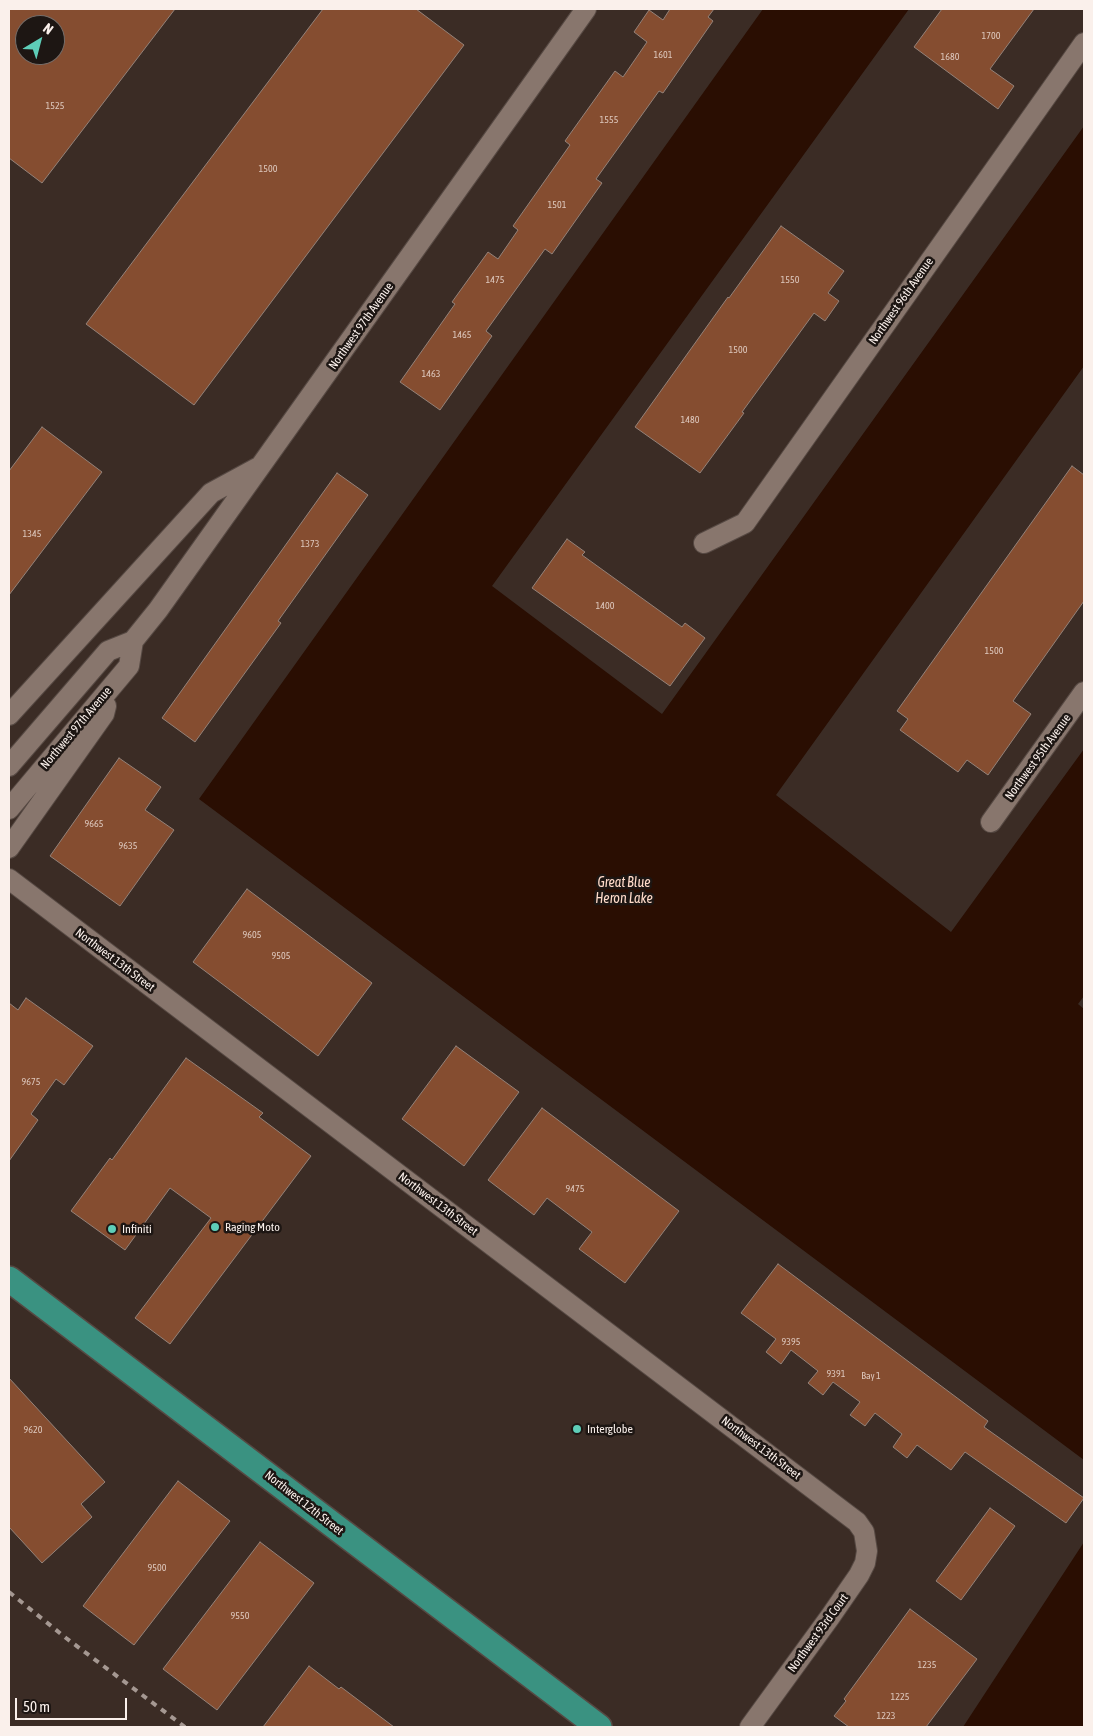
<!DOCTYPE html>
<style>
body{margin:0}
#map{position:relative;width:1093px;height:1736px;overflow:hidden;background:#3b2c25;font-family:"Asap Condensed",sans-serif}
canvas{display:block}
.frame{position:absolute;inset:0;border:10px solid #faf0eb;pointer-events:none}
.north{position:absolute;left:15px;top:15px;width:50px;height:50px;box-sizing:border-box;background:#1d1613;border:1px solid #756d69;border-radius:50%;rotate:37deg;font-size:14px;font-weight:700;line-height:20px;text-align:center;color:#faf0eb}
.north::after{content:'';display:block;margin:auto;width:18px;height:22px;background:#5eceb8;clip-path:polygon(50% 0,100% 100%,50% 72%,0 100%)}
.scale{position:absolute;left:15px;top:1698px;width:112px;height:22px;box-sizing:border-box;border:2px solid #faf0eb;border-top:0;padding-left:6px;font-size:15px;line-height:18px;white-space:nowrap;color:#faf0eb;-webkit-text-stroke:4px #1d1613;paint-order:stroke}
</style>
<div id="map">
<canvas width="1093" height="1736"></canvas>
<div class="frame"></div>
<div class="north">N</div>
<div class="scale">50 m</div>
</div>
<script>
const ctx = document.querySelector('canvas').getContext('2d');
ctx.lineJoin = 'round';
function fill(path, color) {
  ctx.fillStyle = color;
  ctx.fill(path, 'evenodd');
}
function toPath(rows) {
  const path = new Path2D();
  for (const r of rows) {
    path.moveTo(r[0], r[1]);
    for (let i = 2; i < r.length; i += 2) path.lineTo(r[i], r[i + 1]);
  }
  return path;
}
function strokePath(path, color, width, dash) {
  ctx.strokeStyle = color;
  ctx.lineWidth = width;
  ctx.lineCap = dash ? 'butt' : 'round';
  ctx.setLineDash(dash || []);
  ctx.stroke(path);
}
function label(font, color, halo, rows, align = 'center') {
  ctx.font = font + ' "Asap Condensed",sans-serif';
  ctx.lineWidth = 5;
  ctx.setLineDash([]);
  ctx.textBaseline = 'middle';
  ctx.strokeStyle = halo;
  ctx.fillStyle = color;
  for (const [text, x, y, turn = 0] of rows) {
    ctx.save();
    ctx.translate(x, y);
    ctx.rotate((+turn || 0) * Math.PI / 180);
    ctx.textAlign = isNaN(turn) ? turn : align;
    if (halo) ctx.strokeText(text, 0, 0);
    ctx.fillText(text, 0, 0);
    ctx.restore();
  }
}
fill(toPath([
 [763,9,909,9,492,586,662,714,1084,126,1084,366,776,795,951,932,1084,749,1084,996,1078,1004,1084,1009,1084,1460,199,799],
 [1084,1542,1084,1727,963,1727]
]), '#2a0e02');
const building = toPath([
 [9,9,175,9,42,183,9,158,9,9],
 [25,25,55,25,55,55,25,55,25,25],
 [323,9,416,9,464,45,194,405,86,324,323,9],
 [670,9,714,9,708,17,713,21,663,93,659,91,596,179,602,183,552,254,545,249,486,331,492,336,440,410,400,382,455,304,452,302,488,252,498,259,518,230,513,226,570,145,565,141,615,71,623,77,647,42,634,32,649,10,663,20,670,9],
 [942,9,1034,9,990,69,1014,86,998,109,914,47,942,9],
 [781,226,844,271,828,293,839,301,825,321,814,313,742,412,744,413,700,473,635,427,728,297,729,298,781,226],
 [42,427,102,472,9,595,9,471,42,427],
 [1072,466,1084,475,1084,601,1013,701,1031,714,988,775,967,760,958,772,900,730,908,719,897,711,1072,466],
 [337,473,368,495,278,621,281,623,195,742,162,718,337,473],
 [567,539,585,552,582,555,682,627,685,623,705,638,670,686,532,588,567,539],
 [119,758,161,787,145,810,174,830,120,906,50,856,119,758],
 [247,889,372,983,318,1056,193,962,247,889],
 [26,998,93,1046,64,1085,56,1079,31,1114,38,1120,9,1161,9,1003,18,1010,26,998],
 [456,1046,519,1092,464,1166,402,1119,456,1046],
 [186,1058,263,1113,259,1117,311,1156,170,1344,135,1318,211,1218,170,1188,125,1250,71,1211,110,1158,112,1160,186,1058],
 [542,1108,679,1211,625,1283,579,1249,592,1232,547,1198,534,1215,488,1180,542,1108],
 [778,1264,988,1421,984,1427,1084,1498,1066,1523,965,1452,951,1470,917,1445,907,1458,893,1447,902,1434,875,1413,865,1426,850,1415,860,1402,833,1382,823,1395,808,1383,818,1371,791,1350,781,1364,766,1352,776,1339,741,1313,778,1264],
 [9,1378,105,1482,81,1504,92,1517,42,1563,9,1527,9,1378],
 [178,1481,230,1521,134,1645,83,1606,178,1481],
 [990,1508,1015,1526,961,1600,936,1581,990,1508],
 [260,1542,314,1583,217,1710,163,1669,260,1542],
 [910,1609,977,1659,926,1727,849,1727,834,1716,846,1701,844,1699,910,1609],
 [309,1666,339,1689,341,1687,394,1727,263,1727,309,1666]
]);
fill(building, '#854d30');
strokePath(building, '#948279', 1);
const minor = toPath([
 [704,543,745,523,1084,43],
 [9,715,211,493,257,468],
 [9,766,108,651,133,641,158,610,586,9],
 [9,809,129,666,133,641],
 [991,822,1084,692],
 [9,848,104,714,106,706],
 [9,879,857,1522,864,1532,867,1551,865,1563,859,1575,830,1617,750,1727]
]);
const major = toPath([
 [9,1279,599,1727]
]);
strokePath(minor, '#564943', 22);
strokePath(major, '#564943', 28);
strokePath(minor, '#88766d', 20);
strokePath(major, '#3a9281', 25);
strokePath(toPath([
 [9,1592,66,1638,185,1727]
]), '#a59892', 4, [6, 6]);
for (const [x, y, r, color] of [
 [215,1227,5,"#5eceb8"],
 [112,1229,5,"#5eceb8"],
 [577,1429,5,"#5eceb8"]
]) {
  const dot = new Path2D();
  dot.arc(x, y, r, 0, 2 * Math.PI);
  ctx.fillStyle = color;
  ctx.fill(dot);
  strokePath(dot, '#1d1613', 2);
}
label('10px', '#ddc7bc', null, [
 ["1700",991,36],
 ["1601",663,55],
 ["1680",950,57],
 ["1525",55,106],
 ["1555",609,120],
 ["1500",268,169],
 ["1501",557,205],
 ["1475",495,280],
 ["1550",790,280],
 ["1465",462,335],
 ["1500",738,350],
 ["1463",431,374],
 ["1480",690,420],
 ["1345",32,534],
 ["1373",310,544],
 ["1400",605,606],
 ["1500",994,651],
 ["9665",94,824],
 ["9635",128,846],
 ["9605",252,935],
 ["9505",281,956],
 ["9675",31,1082],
 ["9475",575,1189],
 ["9395",791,1342],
 ["9391",836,1374],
 ["Bay 1",871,1376],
 ["9620",33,1430],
 ["9500",157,1568],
 ["9550",240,1616],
 ["1235",927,1665],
 ["1225",900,1697],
 ["1223",886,1716]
]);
label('12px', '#faf0eb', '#1d1613', [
 ["Northwest 96th Avenue",901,301,-55],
 ["Northwest 97th Avenue",361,326,-55],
 ["Northwest 97th Avenue",76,728,-50],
 ["Northwest 95th Avenue",1038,757,-54],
 ["Northwest 13th Street",115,960,37],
 ["Northwest 13th Street",438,1204,37],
 ["Northwest 13th Street",761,1448,37],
 ["Northwest 12th Street",304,1503,38],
 ["Northwest 93rd Court",818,1633,-54]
]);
label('12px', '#faf0eb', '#1d1613', [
 ["Raging Moto",225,1227],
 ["Infiniti",122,1229],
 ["Interglobe",587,1429]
], 'left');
label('italic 14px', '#ffdbca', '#1d1613', [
 ["Great Blue",624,883],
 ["Heron Lake",624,899]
]);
</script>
